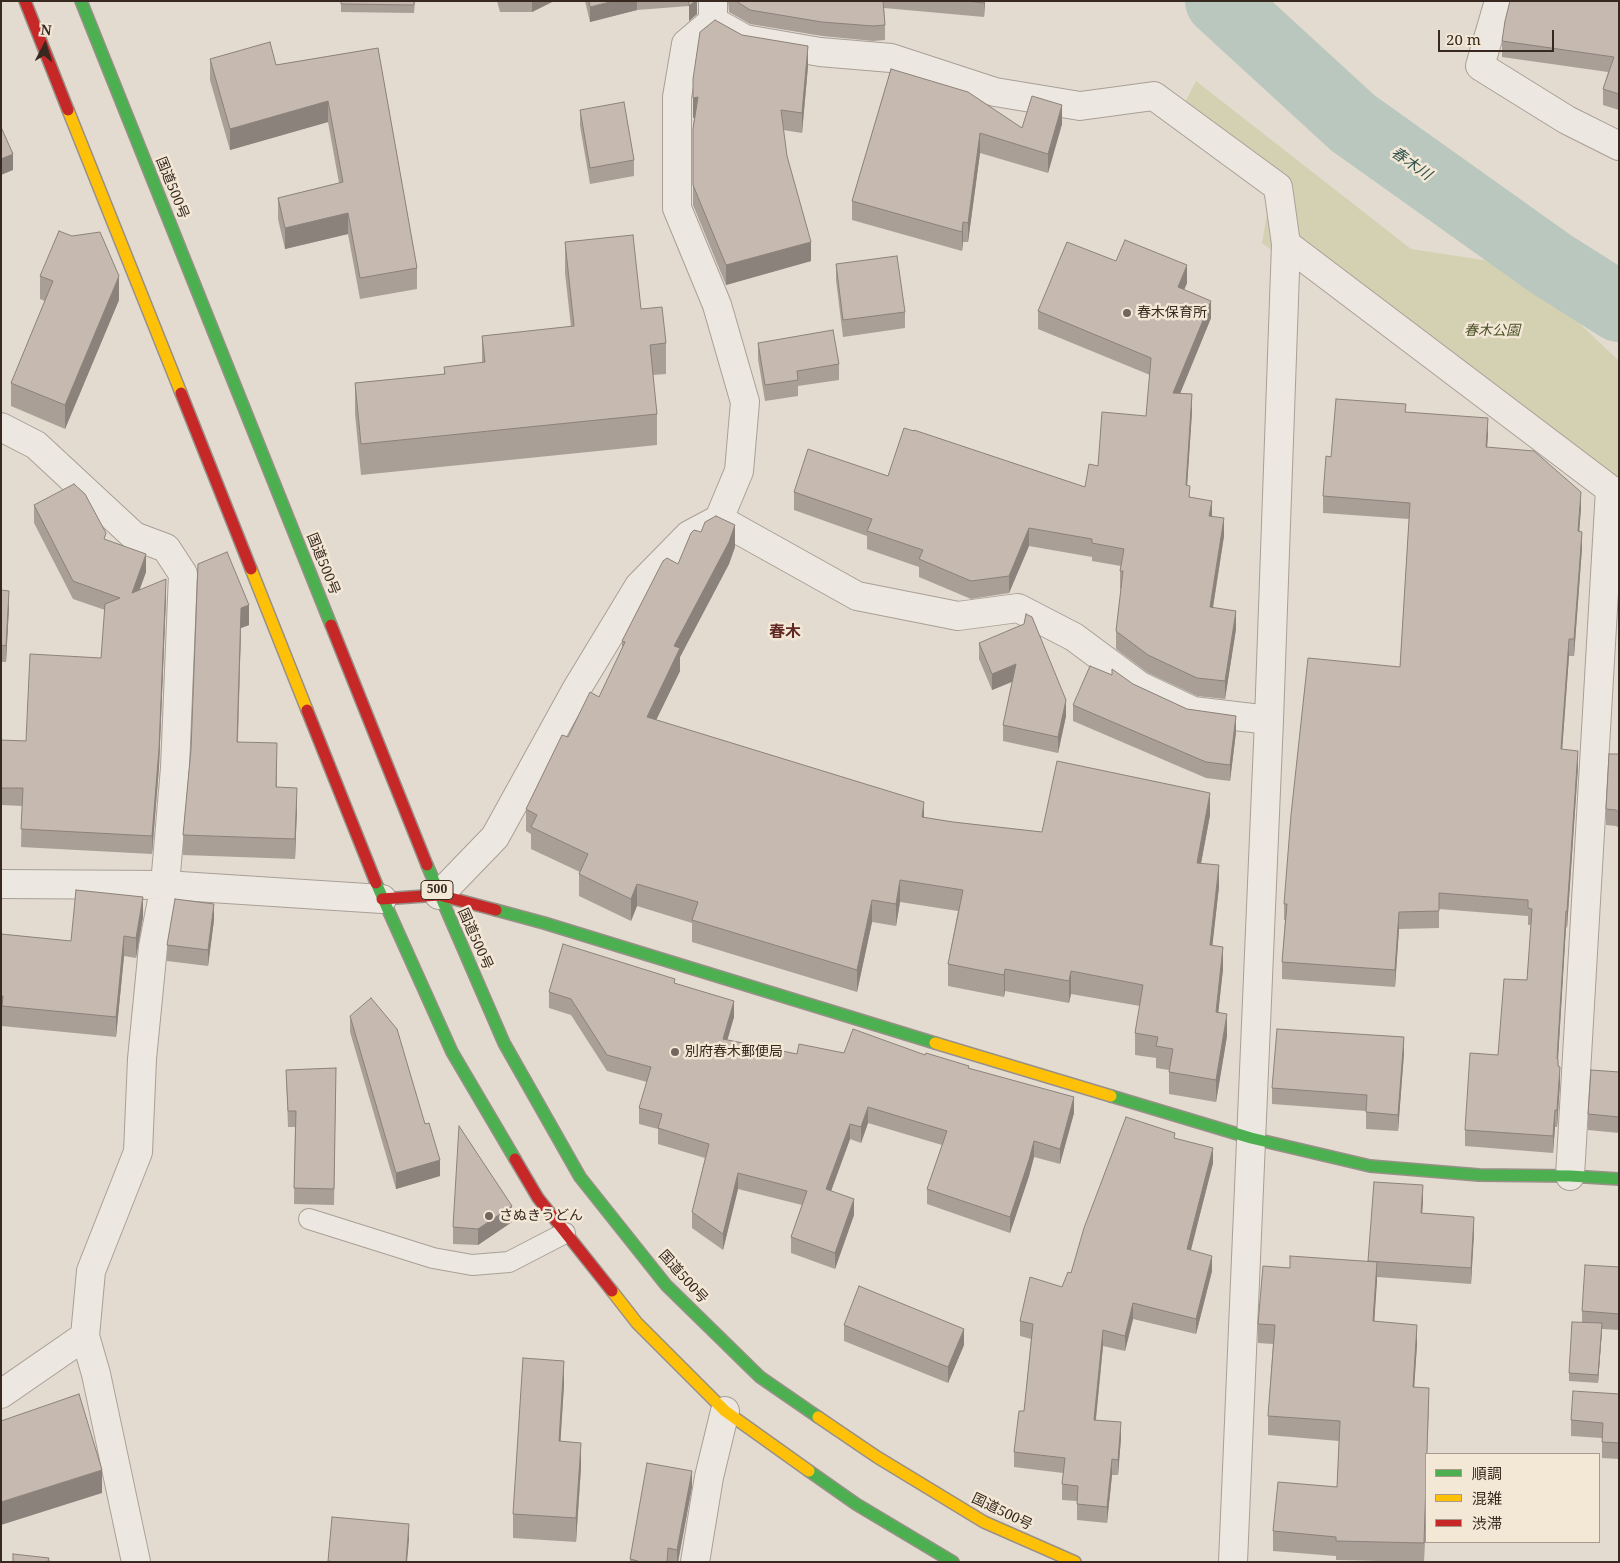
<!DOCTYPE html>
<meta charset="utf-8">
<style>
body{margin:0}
#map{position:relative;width:1620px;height:1563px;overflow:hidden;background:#e3dbcf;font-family:"Noto Serif","Noto Sans JP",serif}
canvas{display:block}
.frame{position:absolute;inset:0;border:2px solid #372920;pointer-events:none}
.legend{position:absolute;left:1425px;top:1453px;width:175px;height:90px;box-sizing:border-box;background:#f3e7d6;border:1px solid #a89b8d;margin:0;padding:6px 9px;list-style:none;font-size:15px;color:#372920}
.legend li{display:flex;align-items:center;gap:10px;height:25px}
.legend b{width:25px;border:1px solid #a89b8d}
.north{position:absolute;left:20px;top:20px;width:50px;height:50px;-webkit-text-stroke:4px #f3e7d6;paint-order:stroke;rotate:5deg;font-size:14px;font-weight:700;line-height:20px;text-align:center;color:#372920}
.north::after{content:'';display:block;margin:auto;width:18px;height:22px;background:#372920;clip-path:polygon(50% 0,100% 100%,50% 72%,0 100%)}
.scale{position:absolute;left:1438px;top:30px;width:116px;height:22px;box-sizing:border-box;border:2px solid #372920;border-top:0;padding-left:6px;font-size:15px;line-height:18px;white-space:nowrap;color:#372920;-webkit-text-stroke:4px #f3e7d6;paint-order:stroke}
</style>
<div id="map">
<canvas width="1620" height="1563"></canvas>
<div class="frame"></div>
<ul class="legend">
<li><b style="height:6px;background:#4caf50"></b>順調</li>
<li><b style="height:6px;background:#ffc107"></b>混雑</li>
<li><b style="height:6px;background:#c62828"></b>渋滞</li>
</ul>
<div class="north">N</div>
<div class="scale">20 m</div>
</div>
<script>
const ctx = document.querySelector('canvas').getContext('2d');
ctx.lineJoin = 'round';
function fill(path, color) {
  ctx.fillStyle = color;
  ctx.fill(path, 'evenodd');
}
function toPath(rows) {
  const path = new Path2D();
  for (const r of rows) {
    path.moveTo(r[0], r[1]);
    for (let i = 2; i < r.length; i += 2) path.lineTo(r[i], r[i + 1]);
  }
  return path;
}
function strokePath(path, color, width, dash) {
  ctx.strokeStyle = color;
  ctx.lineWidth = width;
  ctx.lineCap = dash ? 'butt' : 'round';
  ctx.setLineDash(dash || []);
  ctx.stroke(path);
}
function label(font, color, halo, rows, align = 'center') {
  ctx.font = font + ' "Noto Serif","Noto Sans JP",serif';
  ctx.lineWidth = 5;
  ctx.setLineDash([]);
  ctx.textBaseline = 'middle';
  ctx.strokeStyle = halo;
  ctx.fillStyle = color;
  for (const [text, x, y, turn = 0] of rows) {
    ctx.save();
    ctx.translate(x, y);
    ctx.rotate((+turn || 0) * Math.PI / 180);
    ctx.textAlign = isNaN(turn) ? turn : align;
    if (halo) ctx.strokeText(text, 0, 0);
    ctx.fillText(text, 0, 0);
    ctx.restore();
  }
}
fill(toPath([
 [1196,81,1411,249,1516,265,1559,304,1619,361,1619,506,1262,243,1271,190,1176,119]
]), '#d4d1b3');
strokePath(toPath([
 [1220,1,1353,123,1551,264,1619,307]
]), '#bac7be', 70);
const lane = toPath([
 [309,1219,433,1258,472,1265,509,1262,565,1233]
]);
const street = toPath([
 [713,1,713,21,745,39,820,52,891,58,995,92,1080,106,1154,96,1278,187,1286,244,1619,496],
 [1499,1,1480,66,1567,120,1619,146],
 [1,427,36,445,134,536,166,548,183,574,175,768,165,885,153,947,142,1059,138,1152,91,1271,85,1336,1,1394],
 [719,519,857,596,958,616,1018,608,1074,637,1140,686,1193,711,1269,720],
 [1,884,165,885,382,899],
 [439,895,495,837,576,690,639,586,689,535,719,519,739,471,745,402,717,305,677,208,677,97,686,44,713,21],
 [1570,1176,1610,489],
 [85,1336,96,1374,136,1562],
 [695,1562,709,1477,725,1411],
 [1233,1562,1269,720,1286,244]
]);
const fast = toPath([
 [81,1,331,625],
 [427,865,504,1043,580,1177,666,1285,760,1377,818,1417],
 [376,883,452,1052,515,1159],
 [496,910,544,923,935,1043],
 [1111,1096,1251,1138,1370,1166,1479,1175,1570,1176,1619,1179],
 [809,1471,856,1504,953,1562]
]);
const slow = toPath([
 [68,110,181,393],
 [251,569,307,710],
 [935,1043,1111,1096],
 [612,1291,637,1323,725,1411,809,1471],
 [818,1417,877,1457,984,1522,1075,1562]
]);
const jam = toPath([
 [25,1,68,110],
 [181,393,251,569],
 [331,625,427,865],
 [307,710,376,883],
 [382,899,439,895,496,910],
 [515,1159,538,1198,612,1291]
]);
strokePath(lane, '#a8a098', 22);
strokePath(street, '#a8a098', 30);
strokePath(fast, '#989088', 14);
strokePath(slow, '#989088', 14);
strokePath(jam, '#989088', 14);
strokePath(lane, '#ece7e0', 20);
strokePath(street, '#ece7e0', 28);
strokePath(fast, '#4caf50', 11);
strokePath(slow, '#ffc107', 11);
strokePath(jam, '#c62828', 11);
fill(toPath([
 [341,1,415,1,414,13,341,12],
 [497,1,554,1,532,12,500,12],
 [585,1,697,1,697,14,689,21,689,6,637,10,590,22],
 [728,1,985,1,984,17,884,8,885,25,885,40,873,41,822,36,750,24,729,12],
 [1619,1,1619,110,1603,105,1603,89,1608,72,1502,57,1502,41],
 [742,35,808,66,802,133,783,130,787,156,811,261,726,285,693,205,693,129,694,118,693,118],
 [378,48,417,268,417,289,360,299,348,234,285,249,278,219,278,198,339,183,328,122,230,150,210,80,210,59,276,65],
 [891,69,1022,128,1062,124,1048,173,980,153,968,242,963,242,962,251,852,220,852,201],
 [580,110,634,160,634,176,590,184,580,126],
 [565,242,641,309,666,343,666,374,653,375,657,414,657,445,361,475,355,414,355,383,444,374,444,367,482,363,482,336,571,327,565,273],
 [1116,261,1187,283,1184,289,1211,318,1180,393,1192,412,1187,485,1190,498,1212,516,1224,536,1213,608,1236,629,1225,699,1197,696,1148,673,1116,649,1116,631,1121,589,1120,588,1120,571,1121,566,1092,561,1092,557,1029,546,1009,593,971,599,919,577,919,567,867,549,867,536,794,510,794,492,888,476,1085,487,1098,466,1146,416,1150,375,1038,329,1038,311],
 [836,264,905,312,905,328,843,337,836,280],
 [40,276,119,300,65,429,11,406,11,383,45,301,40,299],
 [758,343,839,364,839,380,798,386,798,396,765,401,758,359],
 [1406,412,1488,434,1487,447,1581,508,1579,532,1582,548,1574,656,1569,656,1562,750,1578,767,1567,928,1566,927,1558,1059,1560,1083,1557,1127,1555,1127,1553,1153,1465,1146,1465,1130,1498,1055,1527,980,1531,925,1528,925,1528,916,1439,909,1439,928,1399,929,1395,987,1282,979,1282,962,1285,920,1284,920,1284,904,1400,667,1409,519,1323,513,1323,496,1331,457],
 [34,505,106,540,146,572,139,590,166,597,159,767,152,854,21,847,22,806,1,805,1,740,26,741,101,658,105,610,73,599,34,523],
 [735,547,729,564,680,657,680,671,656,720,924,818,953,822,1042,832,1210,815,1201,863,1219,887,1212,945,1223,969,1218,1012,1227,1036,1216,1102,1169,1094,1169,1070,1156,1068,1156,1058,1135,1055,1135,1033,1140,1006,1071,994,1069,1003,1005,991,1004,997,948,986,948,964,958,911,900,902,896,926,872,922,857,992,692,942,692,923,637,906,631,921,579,896,579,874,580,872,531,849,531,834,526,831,526,809,568,737,599,697,622,649,622,641,678,564],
 [198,564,249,625,241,628,238,742,277,763,277,787,297,808,295,859,183,855,183,835,191,749],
 [1,590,9,607,6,662,1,662],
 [979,643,1066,716,1058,753,1003,741,1003,725,1012,682,992,690,979,659],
 [1133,684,1236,732,1230,781,1206,778,1073,721,1073,705],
 [1619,754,1619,828,1616,826,1606,825,1606,809],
 [143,917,136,958,124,956,116,1037,2,1026,1,934,71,941],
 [214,920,208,966,167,961,167,945],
 [675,983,734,1017,727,1040,797,1054,844,1053,925,1055,969,1068,1074,1113,1060,1164,1034,1157,1029,1176,1010,1233,927,1204,927,1189,942,1145,868,1123,861,1143,850,1139,831,1191,854,1215,835,1269,791,1253,791,1237,802,1205,738,1189,723,1250,692,1228,692,1212,705,1158,658,1144,658,1129,639,1124,639,1108,647,1082,607,1071,571,1015,549,1008,549,992],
 [350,1016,440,1176,396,1189,350,1032],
 [1404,1053,1398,1131,1366,1129,1366,1111,1272,1104,1272,1088],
 [336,1068,334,1205,294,1204,295,1127,288,1127,286,1070],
 [1619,1072,1619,1133,1588,1130,1588,1114],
 [1175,1138,1213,1163,1191,1250,1212,1271,1196,1334,1133,1319,1125,1351,1103,1346,1096,1420,1121,1438,1118,1475,1112,1475,1107,1523,1077,1520,1077,1501,1062,1500,1062,1484,1063,1473,1014,1467,1014,1452,1024,1411,1031,1339,1020,1336,1020,1321,1062,1287,1071,1273],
 [1423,1201,1422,1213,1474,1233,1471,1284,1377,1277,1374,1322,1417,1344,1414,1387,1429,1407,1427,1454,1426,1454,1424,1562,1336,1560,1336,1556,1273,1551,1273,1531,1337,1487,1339,1441,1268,1435,1268,1416,1273,1344,1258,1343,1258,1324,1290,1268,1368,1261],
 [512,1222,478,1245,453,1244,453,1227],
 [1619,1267,1619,1330,1602,1329,1598,1383,1569,1381,1569,1373,1582,1322,1582,1311],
 [844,1325,964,1345,948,1383,844,1341],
 [564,1385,560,1442,581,1467,576,1542,513,1538,513,1514],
 [1619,1394,1619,1459,1602,1458,1602,1438,1571,1436,1571,1420],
 [692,1487,678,1562,630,1562,630,1559]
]), '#aa9f97');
fill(toPath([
 [532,1,554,1,532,12],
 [614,1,637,1,637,10,590,22,590,7],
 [695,1,697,1,697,14,689,21,689,6],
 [984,1,985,1,984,17],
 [808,46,808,66,802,133,802,113],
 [698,97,698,117,693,118,693,98],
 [328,101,328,122,230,150,230,129],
 [1062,105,1062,124,1048,173,1048,154],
 [980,133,980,153,968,242,968,223],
 [13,154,13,170,1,175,1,159],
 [348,213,348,234,285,249,285,228],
 [963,222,963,242,962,251,962,232],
 [811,242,811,261,726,285,726,265],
 [1187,265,1187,283,1178,305,1178,287],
 [119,276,119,300,65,429,65,405],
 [1211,301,1211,318,1173,411,1173,393],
 [1192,394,1192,412,1186,503,1186,485],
 [1488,418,1488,434,1486,463,1486,447],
 [1581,492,1581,508,1578,548,1578,531],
 [1212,501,1212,518,1209,516],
 [1224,518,1224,536,1210,625,1210,607],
 [735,525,735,547,729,564,680,657,680,671,647,739,647,717,674,646],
 [1029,528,1029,546,1009,593,1009,576],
 [1582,532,1582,548,1574,656,1574,639],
 [146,554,146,572,132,611,132,593],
 [166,579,166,597,159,767,152,854,152,836],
 [9,591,9,607,6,662,6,646],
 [249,605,249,625,241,628,237,762,241,608],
 [1236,611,1236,629,1225,699,1225,681],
 [1569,639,1569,656,1561,766,1561,749],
 [1016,664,1016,680,992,690,992,674],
 [1066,700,1066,716,1058,753,1058,737],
 [1236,716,1236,732,1230,781,1230,765],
 [1578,751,1578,767,1567,928,1567,911],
 [297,788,297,808,295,859,295,839],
 [1210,793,1210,815,1197,885,1197,863],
 [924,802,924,824,922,817],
 [1219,865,1219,887,1210,967,1210,945],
 [900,880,900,902,896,926,896,904],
 [637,884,637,906,631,921,631,899],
 [143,897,143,917,136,958,136,938],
 [872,900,872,922,857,992,857,970],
 [214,904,214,920,208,966,208,950],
 [1566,911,1566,927,1557,1076,1557,1059],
 [1399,912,1399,929,1395,987,1395,970],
 [124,936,124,956,116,1037,116,1017],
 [1223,947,1223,969,1216,1034,1216,1012],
 [1005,969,1005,991,1004,997,1004,975],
 [1071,971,1071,994,1069,1003,1069,981],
 [734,1001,734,1017,723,1055,723,1039],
 [1227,1014,1227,1036,1216,1102,1216,1080],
 [1404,1037,1404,1053,1398,1131,1398,1115],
 [1560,1067,1560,1083,1557,1127,1557,1110],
 [1074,1097,1074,1113,1060,1164,1060,1149],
 [868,1107,868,1123,861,1143,861,1127],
 [1555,1110,1555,1127,1553,1153,1553,1136],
 [850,1124,850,1139,826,1205,826,1189],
 [1034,1141,1034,1157,1029,1176,1010,1233,1010,1217],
 [1213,1148,1213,1163,1187,1265,1187,1249],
 [440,1160,440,1176,396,1189,396,1173],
 [738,1173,738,1189,723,1250,723,1234],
 [1423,1185,1423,1201,1421,1229,1421,1213],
 [854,1199,854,1215,835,1269,835,1253],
 [512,1206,512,1222,478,1245,478,1229],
 [1474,1217,1474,1233,1471,1284,1471,1268],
 [1212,1256,1212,1271,1196,1334,1196,1319],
 [1377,1262,1377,1281,1373,1341,1373,1321],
 [1133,1303,1133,1319,1125,1351,1125,1336],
 [1602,1323,1602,1331,1598,1383,1598,1375],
 [1417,1325,1417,1344,1413,1406,1413,1387],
 [964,1329,964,1345,948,1383,948,1367],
 [1103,1330,1103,1346,1094,1436,1094,1420],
 [564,1361,564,1385,559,1465,559,1441],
 [1121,1422,1121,1438,1118,1475,1118,1460],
 [581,1443,581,1467,576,1542,576,1518],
 [1112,1459,1112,1475,1107,1523,1107,1507],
 [1426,1467,1426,1486,1424,1562,1424,1543],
 [102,1470,102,1493,1,1525,1,1502],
 [692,1471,692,1487,678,1562,677,1562,677,1550],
 [409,1524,409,1540,407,1562,406,1562]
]), '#8b827b');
const building = toPath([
 [341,1,414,1,414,5,341,4,341,1],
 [589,1,614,1,590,7,589,1],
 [689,1,695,1,689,6,689,1],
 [736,1,883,1,885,25,873,26,822,22,750,10,736,1],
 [967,1,984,1,984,3,967,1],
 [1510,1,1619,1,1619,94,1603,89,1614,57,1502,41,1505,21,1510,1],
 [715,20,742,35,808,46,802,113,781,110,787,156,811,242,726,265,693,185,693,129,698,97,693,98,693,79,700,32,715,20],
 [270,42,276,65,378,48,417,268,360,278,348,213,285,228,278,198,343,182,328,101,230,129,210,59,270,42],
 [891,69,968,92,1022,128,1032,96,1062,105,1048,154,980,133,968,223,963,222,962,232,852,201,891,69],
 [624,102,634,160,590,168,580,110,624,102],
 [1,127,13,154,1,159,1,127],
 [59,231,72,236,100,232,119,276,65,405,11,383,53,281,40,276,59,231],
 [633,235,641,309,662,307,666,343,650,345,657,414,361,444,355,383,445,374,444,367,485,362,482,336,574,326,565,242,633,235],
 [1125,240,1187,265,1178,287,1211,301,1173,393,1192,394,1186,485,1190,486,1189,497,1212,501,1209,516,1224,518,1210,607,1236,611,1225,681,1197,678,1148,655,1116,631,1123,571,1120,571,1124,549,1092,543,1092,539,1029,528,1009,576,971,581,919,559,923,550,867,531,872,519,794,492,808,449,888,476,904,428,914,431,914,430,1085,487,1089,464,1098,466,1102,412,1146,416,1151,358,1038,311,1067,242,1116,261,1125,240],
 [897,256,905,312,843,320,836,264,897,256],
 [833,330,839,364,797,371,798,380,765,385,758,343,833,330],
 [1336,399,1406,404,1405,412,1488,418,1486,447,1534,451,1581,492,1578,531,1582,532,1574,639,1569,639,1561,749,1578,751,1567,911,1566,911,1557,1059,1558,1059,1558,1066,1560,1067,1557,1110,1555,1110,1553,1136,1465,1130,1470,1053,1498,1055,1504,979,1527,980,1532,909,1528,908,1528,900,1439,893,1439,911,1399,912,1395,970,1282,962,1287,904,1284,904,1291,815,1308,658,1400,667,1410,503,1323,496,1326,456,1331,457,1336,399],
 [74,484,85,494,106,533,104,539,146,554,132,593,166,579,159,749,152,836,21,829,23,788,1,788,1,740,26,741,30,654,101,658,105,604,120,598,73,581,34,505,74,484],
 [716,516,735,525,729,542,674,646,680,648,647,717,924,802,922,817,953,822,1042,832,1057,761,1210,793,1197,863,1219,865,1210,945,1223,947,1216,1012,1227,1014,1216,1080,1169,1072,1173,1049,1156,1046,1158,1037,1135,1033,1143,985,1071,971,1069,981,1005,969,1004,975,948,964,963,890,900,880,896,904,872,900,857,970,692,920,698,902,637,884,631,899,579,874,588,854,531,827,537,815,526,809,562,735,568,737,590,692,599,697,625,642,622,641,663,561,667,558,678,564,691,533,694,530,701,532,705,522,716,516],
 [227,552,249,605,241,608,237,742,277,743,276,787,297,788,295,839,183,835,191,749,198,564,227,552],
 [1,590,9,591,6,646,1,645,1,590],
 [1026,614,1032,617,1066,700,1058,737,1003,725,1016,664,992,674,979,643,1024,624,1026,614],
 [1090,666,1112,675,1112,669,1133,684,1187,709,1236,716,1230,765,1206,762,1073,705,1090,666],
 [1609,754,1619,754,1619,812,1616,810,1606,809,1609,754],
 [76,890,143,897,136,938,124,936,116,1017,2,1006,3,996,1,996,1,934,71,941,76,890],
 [175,899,214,904,208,950,167,945,175,899],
 [563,944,675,979,674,983,734,1001,723,1039,797,1054,799,1044,844,1053,853,1029,925,1055,926,1053,969,1066,968,1068,1074,1097,1060,1149,1034,1141,1029,1160,1010,1217,927,1189,947,1131,868,1107,861,1127,850,1124,826,1189,854,1199,835,1253,791,1237,807,1191,738,1173,723,1234,692,1212,709,1144,658,1128,662,1114,639,1108,651,1067,607,1055,571,999,549,992,563,944],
 [371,998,397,1029,425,1124,429,1123,440,1160,396,1173,350,1016,371,998],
 [1277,1029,1404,1037,1398,1115,1366,1112,1367,1095,1272,1088,1277,1029],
 [336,1068,334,1189,294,1188,296,1111,288,1111,286,1070,336,1068],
 [1591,1070,1619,1072,1619,1117,1588,1114,1591,1070],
 [1126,1117,1175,1133,1174,1138,1213,1148,1187,1249,1212,1256,1196,1319,1133,1303,1125,1336,1103,1330,1094,1420,1121,1422,1118,1460,1112,1459,1107,1507,1077,1504,1078,1486,1062,1484,1065,1458,1014,1452,1019,1411,1024,1411,1033,1324,1020,1321,1030,1277,1062,1287,1068,1272,1071,1273,1084,1228,1126,1117],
 [459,1126,512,1206,478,1229,453,1227,459,1126],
 [1374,1182,1423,1185,1421,1213,1474,1217,1471,1268,1368,1261,1374,1182],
 [1290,1256,1377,1262,1373,1321,1417,1325,1413,1387,1429,1388,1424,1543,1336,1541,1336,1537,1273,1531,1278,1482,1337,1487,1340,1421,1268,1416,1275,1325,1258,1324,1263,1266,1290,1268,1290,1256],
 [1585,1265,1619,1267,1619,1314,1582,1311,1585,1265],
 [859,1286,964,1329,948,1367,844,1325,859,1286],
 [1572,1322,1602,1323,1598,1375,1569,1373,1572,1322],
 [523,1358,564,1361,559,1441,581,1443,576,1518,513,1514,523,1358],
 [1573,1391,1619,1394,1619,1443,1602,1442,1603,1423,1571,1420,1573,1391],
 [79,1394,102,1470,1,1502,1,1421,79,1394],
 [647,1463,692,1471,677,1550,668,1548,667,1562,638,1562,638,1561,630,1559,647,1463],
 [332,1517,409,1524,406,1562,337,1562,328,1561,332,1517],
 [13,1554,49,1558,48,1561,57,1562,13,1562,13,1554]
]);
fill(building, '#c6b9b0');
strokePath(building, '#8b827b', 1);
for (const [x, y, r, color] of [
 [1127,313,5,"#73675d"],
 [675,1052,5,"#73675d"],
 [489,1216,5,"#73675d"]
]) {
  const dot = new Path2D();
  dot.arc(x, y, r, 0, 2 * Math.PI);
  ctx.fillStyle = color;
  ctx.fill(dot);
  strokePath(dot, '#f3e7d6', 2);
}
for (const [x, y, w] of [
 [437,890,32]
]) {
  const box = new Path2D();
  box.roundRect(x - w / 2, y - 9.5, w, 19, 4);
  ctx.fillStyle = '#f3e7d6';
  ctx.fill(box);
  strokePath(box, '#372920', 1);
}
label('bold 12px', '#372920', null, [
 ["500",437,890]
]);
label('14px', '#372920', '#f3e7d6', [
 ["国道500号",172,188,68],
 ["国道500号",323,564,68],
 ["国道500号",475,939,66],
 ["国道500号",683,1277,48],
 ["国道500号",1002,1512,26]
]);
label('14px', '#372920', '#f3e7d6', [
 ["春木保育所",1137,313],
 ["別府春木郵便局",685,1052],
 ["さぬきうどん",499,1216]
], 'left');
label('italic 14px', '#4c5229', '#f3e7d6', [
 ["春木公園",1492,331]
]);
label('italic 15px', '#31554f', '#f3e7d6', [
 ["春木川",1411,164,35]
]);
label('bold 16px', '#602923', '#f3e7d6', [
 ["春木",785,632]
]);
</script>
